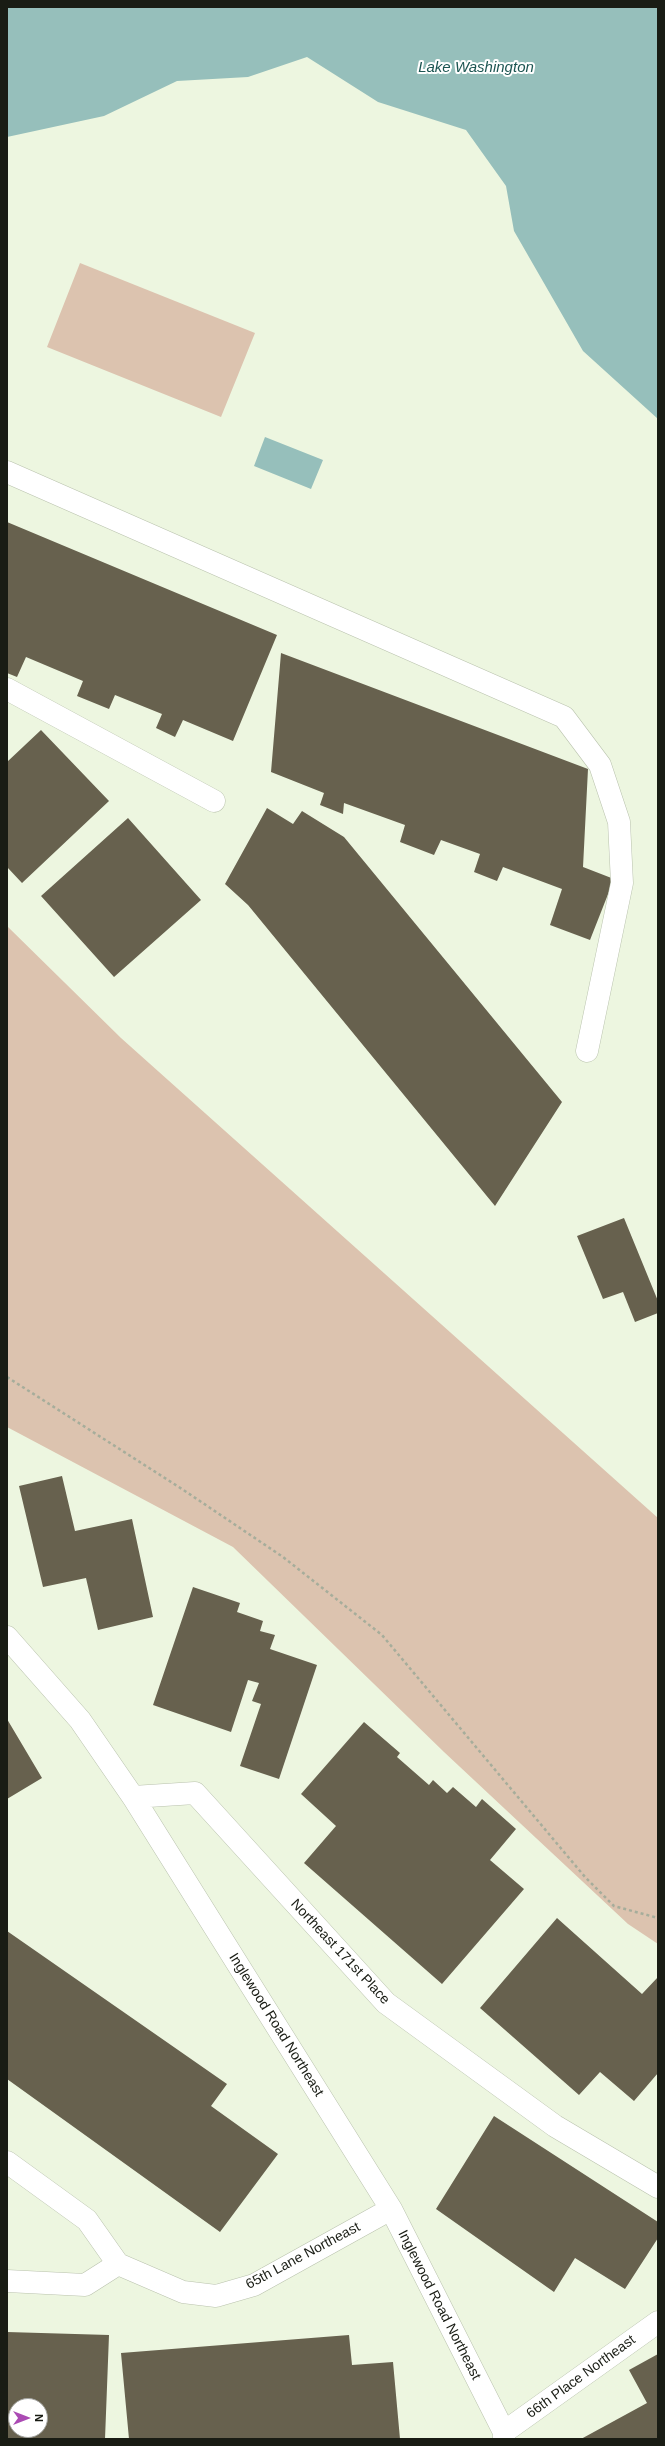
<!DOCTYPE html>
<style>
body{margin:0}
#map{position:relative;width:665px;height:2446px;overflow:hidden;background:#edf6e0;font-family:Arial,sans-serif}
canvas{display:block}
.frame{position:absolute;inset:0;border:8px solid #191c14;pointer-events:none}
.north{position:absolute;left:8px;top:2398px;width:40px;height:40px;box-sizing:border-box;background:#fff;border:1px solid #a3a4a1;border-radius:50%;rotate:90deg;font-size:11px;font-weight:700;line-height:16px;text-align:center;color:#191c14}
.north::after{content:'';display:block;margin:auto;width:14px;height:18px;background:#ab4bb4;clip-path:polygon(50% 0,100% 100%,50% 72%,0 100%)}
</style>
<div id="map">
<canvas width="665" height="2446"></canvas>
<div class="frame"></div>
<div class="north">N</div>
</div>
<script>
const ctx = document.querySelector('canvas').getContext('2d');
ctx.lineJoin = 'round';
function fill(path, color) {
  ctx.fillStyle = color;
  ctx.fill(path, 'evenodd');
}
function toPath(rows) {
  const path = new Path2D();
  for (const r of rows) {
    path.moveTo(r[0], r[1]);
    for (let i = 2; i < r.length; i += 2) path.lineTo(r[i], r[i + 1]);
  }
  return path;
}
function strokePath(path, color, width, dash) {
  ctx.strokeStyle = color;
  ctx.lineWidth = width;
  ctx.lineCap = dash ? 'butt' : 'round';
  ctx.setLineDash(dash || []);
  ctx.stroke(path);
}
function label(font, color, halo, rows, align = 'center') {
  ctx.font = font + ' Arial,sans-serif';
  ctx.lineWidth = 4;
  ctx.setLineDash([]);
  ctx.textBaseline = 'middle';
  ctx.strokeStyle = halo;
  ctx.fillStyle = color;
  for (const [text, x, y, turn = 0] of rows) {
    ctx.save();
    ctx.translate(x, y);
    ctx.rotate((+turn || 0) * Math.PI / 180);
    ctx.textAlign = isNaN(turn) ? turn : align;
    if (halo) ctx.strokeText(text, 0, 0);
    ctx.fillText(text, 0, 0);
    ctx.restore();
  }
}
fill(toPath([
 [80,263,255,333,221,417,47,347],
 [7,926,121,1038,658,1518,658,1944,628,1924,444,1752,233,1547,7,1427]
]), '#dcc3af');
fill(toPath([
 [7,7,658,7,658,419,583,351,514,231,506,186,466,130,378,102,307,57,248,77,177,81,104,116,7,137],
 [265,437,323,460,311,489,254,466]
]), '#96bfbb');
fill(toPath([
 [7,522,277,635,233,741,183,720,175,737,156,728,162,714,115,695,109,709,77,696,83,681,26,657,17,677,7,673],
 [281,653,588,769,583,867,614,879,590,940,550,925,562,889,503,867,497,881,474,872,480,854,441,840,434,855,400,842,405,825,344,803,343,814,320,805,324,793,271,772],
 [41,730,109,801,22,883,7,867,7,762],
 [267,808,293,824,302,811,344,837,562,1102,495,1206,248,905,225,884],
 [128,818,201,900,114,977,41,896],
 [624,1218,658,1301,658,1313,635,1322,623,1292,603,1299,577,1236],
 [62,1476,75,1531,132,1519,153,1617,98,1630,86,1578,43,1587,19,1486],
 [193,1587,240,1603,237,1612,263,1621,260,1631,275,1635,270,1649,317,1665,279,1779,240,1766,261,1704,252,1701,259,1683,248,1680,231,1732,153,1705],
 [7,1719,42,1778,7,1799],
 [364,1722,400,1753,397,1757,429,1785,433,1780,447,1793,453,1787,476,1807,482,1799,516,1829,490,1860,524,1889,442,1984,304,1863,336,1826,301,1794],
 [557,1918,642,1994,658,1977,658,2073,634,2101,600,2072,579,2095,480,2008],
 [7,1931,227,2084,211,2106,278,2154,220,2232,7,2079],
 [494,2116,658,2222,658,2238,625,2289,575,2258,554,2292,436,2209],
 [7,2332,109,2335,105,2439,7,2439],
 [16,2406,40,2406,40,2430,16,2430],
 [349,2335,352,2365,393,2362,400,2439,129,2439,121,2353],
 [658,2354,658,2439,581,2439,647,2403,629,2370]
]), '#67614e');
const street = toPath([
 [7,472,564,717,600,765,619,822,622,883,587,1051],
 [7,689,214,801],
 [7,1637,80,1720,133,1797,391,2209,504,2432,504,2439],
 [133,1797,195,1793,386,2003,555,2126,658,2187],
 [7,2162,87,2220,118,2264],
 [7,2281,85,2285,118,2264,183,2292,216,2296,254,2285,391,2209],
 [504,2432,658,2322]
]);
strokePath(street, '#b9c2ad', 23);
strokePath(toPath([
 [7,1377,182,1489,283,1557,382,1635,585,1877,614,1906,658,1918]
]), '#a6ad9b', 2.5, [3, 3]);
strokePath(street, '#fff', 22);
label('14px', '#191c14', '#fff', [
 ["Northeast 171st Place",340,1952,47],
 ["Inglewood Road Northeast",276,2025,58],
 ["65th Lane Northeast",303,2256,-28],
 ["Inglewood Road Northeast",439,2305,63],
 ["66th Place Northeast",581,2377,-36]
]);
label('italic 15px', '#1c5552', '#fff', [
 ["Lake Washington",476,68]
]);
</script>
